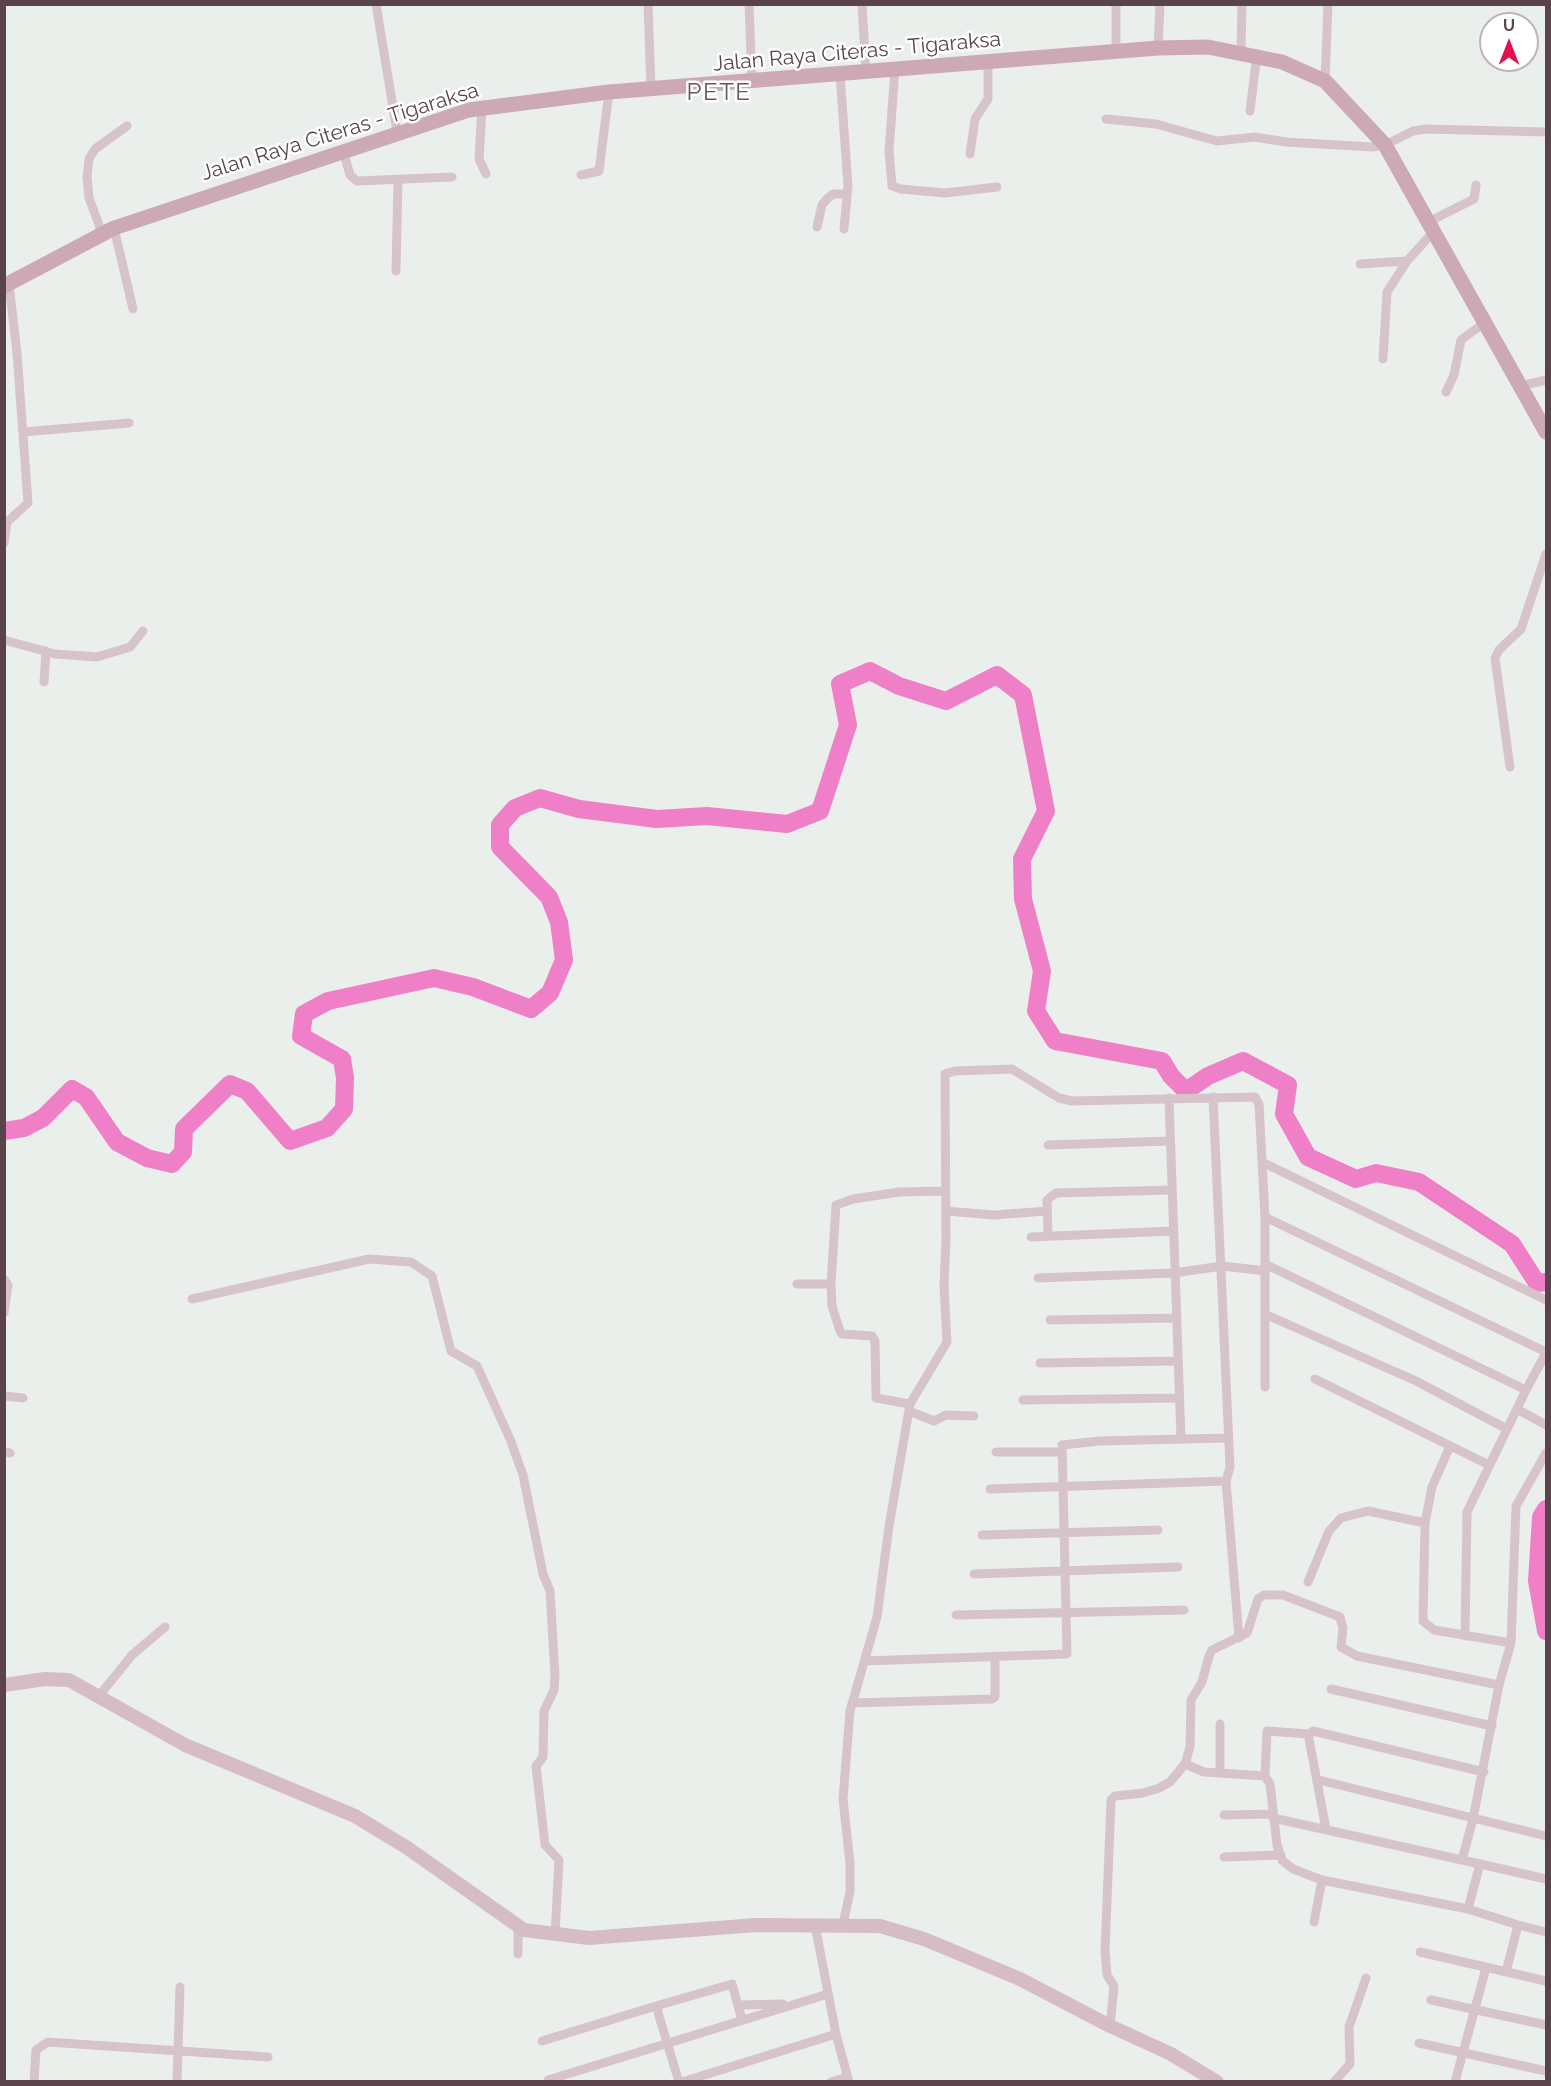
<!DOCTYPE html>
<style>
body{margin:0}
#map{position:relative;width:1551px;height:2086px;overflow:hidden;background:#ebefec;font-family:Raleway,sans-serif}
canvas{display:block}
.frame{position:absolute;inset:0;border:6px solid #5a434b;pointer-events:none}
.north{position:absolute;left:1479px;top:12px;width:60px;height:60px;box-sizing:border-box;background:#fff;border:2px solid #bdb4b7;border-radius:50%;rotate:0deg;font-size:16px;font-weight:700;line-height:24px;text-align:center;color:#5a434b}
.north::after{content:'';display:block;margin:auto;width:21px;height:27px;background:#e4104c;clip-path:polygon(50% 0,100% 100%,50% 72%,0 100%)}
</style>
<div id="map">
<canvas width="1551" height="2086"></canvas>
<div class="frame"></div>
<div class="north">U</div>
</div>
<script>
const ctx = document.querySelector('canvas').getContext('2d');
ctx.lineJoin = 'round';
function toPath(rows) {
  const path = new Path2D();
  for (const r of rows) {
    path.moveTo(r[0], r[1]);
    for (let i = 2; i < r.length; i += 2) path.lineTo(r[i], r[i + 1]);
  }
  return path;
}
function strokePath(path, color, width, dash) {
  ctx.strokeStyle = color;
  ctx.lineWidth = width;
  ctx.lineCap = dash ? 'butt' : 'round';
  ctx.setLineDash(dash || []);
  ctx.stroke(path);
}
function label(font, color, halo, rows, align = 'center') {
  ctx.font = font + ' Raleway,sans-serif';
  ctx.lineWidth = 5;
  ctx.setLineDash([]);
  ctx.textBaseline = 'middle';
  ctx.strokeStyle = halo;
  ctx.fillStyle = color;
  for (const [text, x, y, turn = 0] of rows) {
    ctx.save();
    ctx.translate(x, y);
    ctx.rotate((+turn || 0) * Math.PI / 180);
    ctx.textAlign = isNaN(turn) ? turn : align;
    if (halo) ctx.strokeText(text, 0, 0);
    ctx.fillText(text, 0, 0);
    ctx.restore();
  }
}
strokePath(toPath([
 [4,1131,24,1128,43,1118,72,1089,86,1097,117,1142,147,1158,172,1164,183,1152,184,1129,230,1084,247,1091,290,1141,327,1128,344,1109,345,1078,342,1059,301,1036,304,1014,328,1001,434,978,473,987,531,1009,550,993,564,960,559,922,549,897,500,847,500,825,515,808,540,798,579,809,657,819,707,816,787,824,820,811,848,725,840,684,870,671,899,686,946,701,997,675,1023,695,1046,811,1022,859,1023,899,1042,971,1036,1011,1055,1041,1162,1061,1171,1076,1186,1091,1208,1076,1243,1061,1288,1085,1284,1114,1308,1157,1356,1179,1376,1173,1419,1182,1512,1244,1537,1283,1546,1282],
 [1546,1509,1541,1517,1537,1581,1546,1631]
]), '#ef80c7', 18);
strokePath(toPath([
 [376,4,397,132],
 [648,4,651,89],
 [749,4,752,82],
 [862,4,866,72],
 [1116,4,1116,51],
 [1158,48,1160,4],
 [1241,51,1242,4],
 [895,69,889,151,892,186,901,189,945,193,997,187],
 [840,74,848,186,844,229],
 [1325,81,1328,4],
 [482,107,479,159,486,174],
 [1250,111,1257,54],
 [1106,119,1156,124,1217,141,1255,137,1286,142,1372,147,1385,145,1413,131,1426,129,1546,132],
 [343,150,350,175,357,181,452,177],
 [970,154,975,119,988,99,988,62],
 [581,175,599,171,609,92],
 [1430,221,1474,199,1476,185],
 [817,227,822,205,827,199,833,194,847,194],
 [114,228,133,309],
 [102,233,89,198,87,177,89,159,95,149,127,126],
 [1360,264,1407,261,1435,230],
 [396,271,398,180],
 [1383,359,1387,292,1407,261],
 [1520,386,1546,380],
 [1446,392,1454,375,1461,340,1484,323],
 [23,432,129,423],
 [4,543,7,522,28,503,17,353,9,284],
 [4,640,55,654,97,657,130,647,143,631],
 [44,682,46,651],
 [1510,767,1495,658,1499,650,1521,629,1546,554],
 [1169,1098,1181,1439],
 [1048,1145,1170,1141],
 [1262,1162,1546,1300],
 [946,1211,994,1215,1047,1211],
 [1265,1217,1546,1352],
 [1048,1236,1047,1200,1056,1193,1172,1190],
 [1031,1237,1173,1231],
 [1265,1264,1526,1390],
 [1038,1278,1174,1273,1222,1266,1266,1271],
 [4,1279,8,1285,4,1313],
 [797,1284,831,1284,832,1306,840,1331,842,1334,872,1336,875,1341,876,1398,910,1404],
 [831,1284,836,1205,853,1199,899,1192,945,1191],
 [192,1299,369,1259,411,1262,432,1276,451,1351,477,1366,510,1439,523,1475,543,1574,550,1591,555,1675,554,1690,544,1711,543,1757,536,1766,545,1845,559,1860,555,1935],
 [1267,1315,1416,1381,1507,1429],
 [1050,1320,1177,1318],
 [1040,1363,1177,1361],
 [1315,1379,1489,1465],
 [4,1396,23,1398],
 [1023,1400,1179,1398],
 [1517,1409,1546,1425],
 [909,1411,934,1421,946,1415,974,1416],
 [1450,1446,1432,1487,1425,1523,1423,1621,1434,1630,1511,1643],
 [4,1452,10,1453],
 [996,1452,1061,1452],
 [1226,1481,1239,1638],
 [990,1489,1226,1481,1230,1467,1213,1097],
 [982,1535,1158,1530],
 [974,1574,1178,1567],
 [1308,1582,1329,1531,1341,1518,1368,1511,1425,1523],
 [956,1615,1184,1610],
 [1465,1636,1467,1512,1526,1390,1546,1353],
 [864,1661,1067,1654,1062,1445,1099,1441,1228,1438],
 [1331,1689,1492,1726],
 [99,1696,132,1655,165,1627],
 [852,1703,992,1699,995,1697,995,1656],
 [1220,1724,1220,1773],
 [1185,1764,1204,1772,1265,1776,1270,1784,1277,1845,1282,1860,1293,1869,1322,1880,1468,1909],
 [1265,1776,1267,1731,1309,1734],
 [1319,1780,1546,1836],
 [1224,1815,1273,1814],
 [1273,1818,1462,1860],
 [1326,1829,1309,1739,1309,1734,1313,1731,1484,1772],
 [1224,1857,1281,1855],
 [1480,1864,1546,1879],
 [1314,1922,1322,1880],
 [843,1924,850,1892,850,1863,843,1799,850,1711,877,1617,889,1526,910,1404,947,1342,944,1285,946,1240,945,1074,955,1071,1012,1069,1059,1098,1072,1101,1255,1097,1259,1104,1265,1217,1265,1387],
 [815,1925,836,2034,849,2082],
 [1518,1925,1468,1909,1480,1864,1462,1860,1473,1819,1499,1685,1511,1643,1516,1506,1546,1453],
 [518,1926,518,1954],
 [1420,1952,1546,1981],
 [1506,1972,1518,1925,1546,1932],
 [1431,2000,1546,2025],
 [738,2005,783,2004],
 [656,2006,732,1984,742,2020],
 [1110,2026,1114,1986,1107,1975,1105,1952,1111,1800,1115,1796,1143,1793,1159,1788,1170,1782,1185,1764,1190,1747,1191,1700,1202,1682,1209,1656,1212,1650,1247,1633,1258,1599,1264,1595,1283,1595,1340,1617,1343,1628,1341,1647,1357,1656,1499,1685],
 [542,2041,656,2006,679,2082],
 [1419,2043,1546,2071],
 [548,2080,828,1994],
 [34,2082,36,2050,48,2042,268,2057],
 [177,2082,180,1987],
 [682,2082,836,2034],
 [831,2082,847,2077],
 [1334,2082,1350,2064,1349,2027,1366,1978],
 [1455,2082,1486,1968]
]), '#d7c4cb', 9);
strokePath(toPath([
 [4,1685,45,1679,69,1680,185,1745,355,1816,406,1847,524,1930,589,1938,756,1925,880,1926,924,1939,1020,1979,1110,2026,1171,2054,1217,2082]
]), '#d6bcc5', 14);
strokePath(toPath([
 [4,286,114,228,469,110,609,92,1158,48,1208,47,1282,62,1325,81,1385,145,1546,432]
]), '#cda9b5', 15);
label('21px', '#5a434b', '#fff', [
 ["Jalan Raya Citeras - Tigaraksa",857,52,-5],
 ["Jalan Raya Citeras - Tigaraksa",340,132,-17]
]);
ctx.letterSpacing = '1.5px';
label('24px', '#61585b', '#fff', [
 ["PETE",719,93]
]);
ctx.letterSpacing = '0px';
</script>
